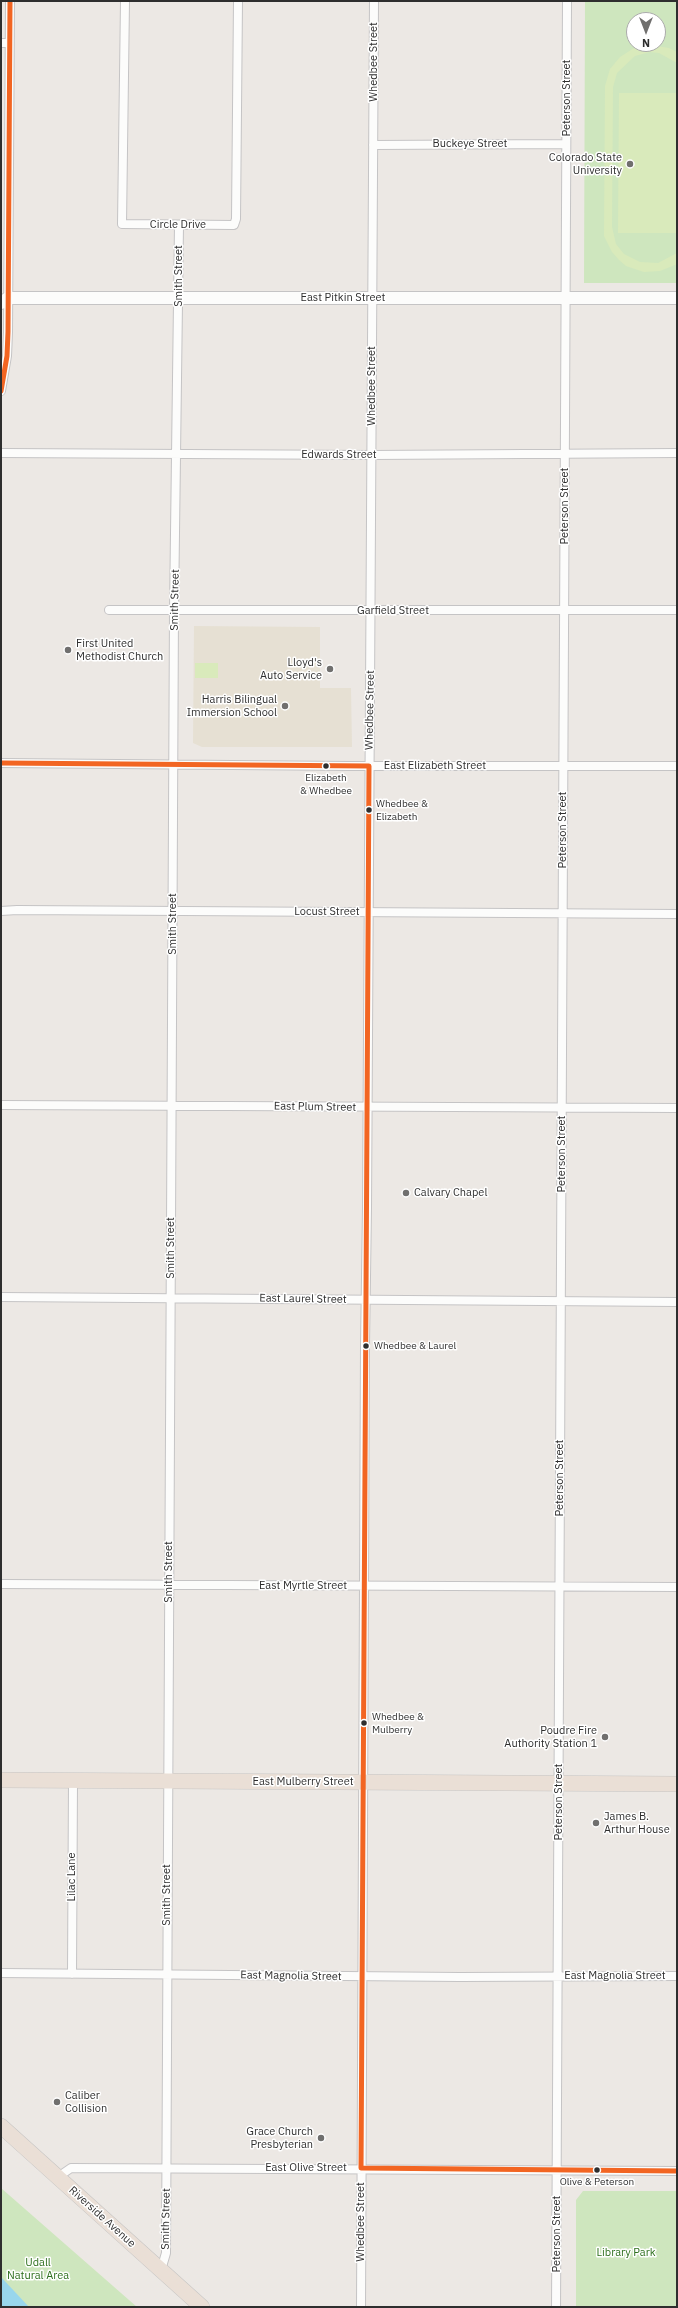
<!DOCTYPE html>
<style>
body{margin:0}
#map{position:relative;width:678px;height:2308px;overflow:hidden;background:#ece8e4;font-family:"IBM Plex Sans",sans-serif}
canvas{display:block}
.frame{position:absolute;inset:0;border:2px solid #2e2e2e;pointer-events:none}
.north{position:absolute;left:626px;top:12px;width:40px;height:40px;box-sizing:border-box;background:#fff;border:1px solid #ababab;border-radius:50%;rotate:180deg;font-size:11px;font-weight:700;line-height:16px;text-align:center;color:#2e2e2e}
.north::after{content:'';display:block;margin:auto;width:14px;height:18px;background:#706f6e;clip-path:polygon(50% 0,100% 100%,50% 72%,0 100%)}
</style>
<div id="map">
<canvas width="678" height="2308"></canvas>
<div class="frame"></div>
<div class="north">N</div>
</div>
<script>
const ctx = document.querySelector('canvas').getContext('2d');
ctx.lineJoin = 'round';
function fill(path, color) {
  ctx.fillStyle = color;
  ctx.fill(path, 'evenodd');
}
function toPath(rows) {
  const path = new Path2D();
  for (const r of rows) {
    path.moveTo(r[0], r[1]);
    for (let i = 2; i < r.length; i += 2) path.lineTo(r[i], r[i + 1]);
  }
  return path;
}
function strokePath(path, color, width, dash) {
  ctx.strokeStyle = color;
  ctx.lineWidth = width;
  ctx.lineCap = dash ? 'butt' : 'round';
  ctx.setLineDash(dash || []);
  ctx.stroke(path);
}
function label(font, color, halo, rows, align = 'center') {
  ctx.font = font + ' "IBM Plex Sans",sans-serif';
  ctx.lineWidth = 3;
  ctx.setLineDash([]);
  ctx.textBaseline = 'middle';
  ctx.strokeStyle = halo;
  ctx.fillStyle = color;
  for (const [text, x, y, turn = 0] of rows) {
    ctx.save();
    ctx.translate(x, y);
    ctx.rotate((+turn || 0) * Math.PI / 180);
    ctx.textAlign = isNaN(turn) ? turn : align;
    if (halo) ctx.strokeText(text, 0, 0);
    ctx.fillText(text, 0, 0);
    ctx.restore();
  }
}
fill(toPath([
 [194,626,320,627,320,688,351,688,352,747,202,747,193,743]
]), '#e6e0d3');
fill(toPath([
 [585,1,677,1,677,283,584,283],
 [634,20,658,20,658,44,634,44],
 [1,2188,137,2307,1,2307],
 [583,2191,677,2191,677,2307,576,2307,576,2200]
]), '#cee6be');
fill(toPath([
 [650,45,669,48,677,52,677,63,659,53,650,52,635,56,617,73,613,87,612,227,616,244,624,254,640,262,658,263,677,253,677,264,675,265,660,271,644,272,626,266,619,260,612,252,604,236,605,86,610,69,620,57,634,48],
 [619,93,677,93,677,233,618,233],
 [195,663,218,663,218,678,195,678]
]), '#d9eabb');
fill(toPath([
 [1,2277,29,2307,1,2307]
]), '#99d6ec');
const street = toPath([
 [125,1,122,224,234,225,236,219,238,1],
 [1,43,9,43],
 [373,145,566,144],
 [1,391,7,356,8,332,10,1],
 [1,453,372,455,677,453],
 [109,610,677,610],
 [1,763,348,766,677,766],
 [1,911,17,910,677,914],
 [1,1105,677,1108],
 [1,1297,677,1302],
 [1,1584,677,1587],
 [1,1973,460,1977,677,1976],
 [72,1974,73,1781],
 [58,2177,71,2168,677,2171],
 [161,2270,166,2253,174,610,179,225],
 [361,2307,365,1346,367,1208,374,1],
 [556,2307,567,1]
]);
const secondary = toPath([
 [1,303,8,298,677,298]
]);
const highway = toPath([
 [1,1780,677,1784],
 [1,2126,202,2307]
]);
strokePath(street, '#c5c4c5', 10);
strokePath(secondary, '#c5c4c5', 14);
strokePath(highway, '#c6c5c4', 16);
strokePath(street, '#fcfcfb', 8);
strokePath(secondary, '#fcfcfb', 12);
strokePath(highway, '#eadfd6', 15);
strokePath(toPath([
 [1,391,7,356,8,332,10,1],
 [1,763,369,766,361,2168,677,2171]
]), '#f26522', 5);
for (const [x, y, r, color] of [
 [630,164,4,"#706f6e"],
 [68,650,4,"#706f6e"],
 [330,669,4,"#706f6e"],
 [285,706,4,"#706f6e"],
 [326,766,3.5,"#2e2e2e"],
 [369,810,3.5,"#2e2e2e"],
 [406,1193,4,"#706f6e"],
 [366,1346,3.5,"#2e2e2e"],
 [364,1723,3.5,"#2e2e2e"],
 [605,1737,4,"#706f6e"],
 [596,1823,4,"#706f6e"],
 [57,2102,4,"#706f6e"],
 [321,2138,4,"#706f6e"],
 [597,2170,3.5,"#2e2e2e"]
]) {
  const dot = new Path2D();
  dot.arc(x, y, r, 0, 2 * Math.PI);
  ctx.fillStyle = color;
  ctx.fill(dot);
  strokePath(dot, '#fff', 1.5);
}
label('10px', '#2e2e2e', '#fff', [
 ["Elizabeth",326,778,"center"],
 ["& Whedbee",326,791,"center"],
 ["Whedbee &",376,804],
 ["Elizabeth",376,817],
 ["Whedbee & Laurel",374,1346],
 ["Whedbee &",372,1717],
 ["Mulberry",372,1730],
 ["Olive & Peterson",597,2182,"center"]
], 'left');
label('11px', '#2e2e2e', '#fff', [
 ["Whedbee Street",374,62,-90],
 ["Peterson Street",567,98,-90],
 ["Buckeye Street",470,144],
 ["Circle Drive",178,225],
 ["Smith Street",179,276,-90],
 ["East Pitkin Street",343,298],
 ["Whedbee Street",372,386,-90],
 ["Edwards Street",339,455],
 ["Peterson Street",565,506,-90],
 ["Smith Street",175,600,-89],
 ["Garfield Street",393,611],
 ["Whedbee Street",370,710,-89],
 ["East Elizabeth Street",435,766],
 ["Peterson Street",563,830,-90],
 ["Locust Street",327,912],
 ["Smith Street",173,924,-90],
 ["East Plum Street",315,1107,1],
 ["Peterson Street",562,1154,-90],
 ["Smith Street",171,1248,-90],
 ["East Laurel Street",303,1299,1],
 ["Peterson Street",560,1478,-90],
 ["Smith Street",169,1572,-90],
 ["East Myrtle Street",303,1586],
 ["East Mulberry Street",303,1782],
 ["Peterson Street",559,1802,-90],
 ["Lilac Lane",72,1877,-90],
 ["Smith Street",167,1895,-90],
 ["East Magnolia Street",291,1976,1],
 ["East Magnolia Street",615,1976],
 ["East Olive Street",306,2168],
 ["Riverside Avenue",102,2217,42],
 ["Smith Street",166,2219,-89],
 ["Whedbee Street",361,2222,-90],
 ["Peterson Street",557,2234,-90]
]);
label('11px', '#2e2e2e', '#fff', [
 ["Colorado State",622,158],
 ["University",622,171],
 ["First United",76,644,"left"],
 ["Methodist Church",76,657,"left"],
 ["Lloyd's",322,663],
 ["Auto Service",322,676],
 ["Harris Bilingual",277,700],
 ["Immersion School",277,713],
 ["Calvary Chapel",414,1193,"left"],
 ["Poudre Fire",597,1731],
 ["Authority Station 1",597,1744],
 ["James B.",604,1817,"left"],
 ["Arthur House",604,1830,"left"],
 ["Caliber",65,2096,"left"],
 ["Collision",65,2109,"left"],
 ["Grace Church",313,2132],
 ["Presbyterian",313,2145]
], 'right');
label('11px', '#2c6e1b', '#fff', [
 ["Library Park",626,2253],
 ["Udall",38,2263],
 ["Natural Area",38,2276]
]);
</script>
